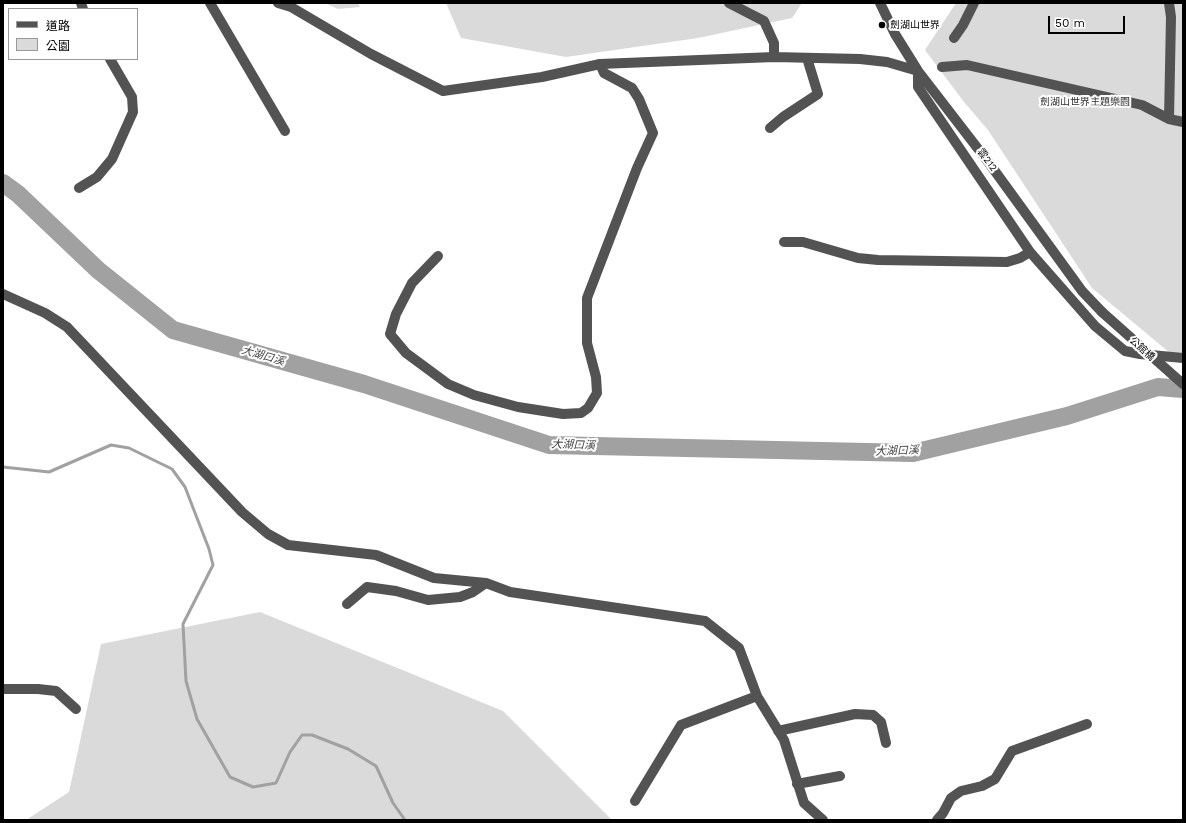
<!DOCTYPE html>
<meta charset="utf-8">
<style>
body{margin:0}
#map{position:relative;width:1186px;height:823px;overflow:hidden;background:#fff;font-family:"Work Sans","Noto Sans TC",sans-serif}
canvas{display:block}
.frame{position:absolute;inset:0;border:4px solid #000;pointer-events:none}
.legend{position:absolute;left:8px;top:8px;width:130px;height:52px;box-sizing:border-box;background:#fff;border:1px solid #999;margin:0;padding:5px 7px;list-style:none;font-size:12px;color:#000}
.legend li{display:flex;align-items:center;gap:8px;height:20px}
.legend b{width:20px;border:1px solid #999}
.scale{position:absolute;left:1048px;top:16px;width:77px;height:18px;box-sizing:border-box;border:2px solid #000;border-top:0;padding-left:5px;font-size:12px;line-height:14px;white-space:nowrap;color:#000;-webkit-text-stroke:3px #fff;paint-order:stroke}
</style>
<div id="map">
<canvas width="1186" height="823"></canvas>
<div class="frame"></div>
<ul class="legend">
<li><b style="height:5px;background:#535353"></b>道路</li>
<li><b style="height:11px;background:#dadada"></b>公園</li>
</ul>
<div class="scale">50 m</div>
</div>
<script>
const ctx = document.querySelector('canvas').getContext('2d');
ctx.lineJoin = 'round';
function fill(path, color) {
  ctx.fillStyle = color;
  ctx.fill(path, 'evenodd');
}
function toPath(rows) {
  const path = new Path2D();
  for (const r of rows) {
    path.moveTo(r[0], r[1]);
    for (let i = 2; i < r.length; i += 2) path.lineTo(r[i], r[i + 1]);
  }
  return path;
}
function strokePath(path, color, width, dash) {
  ctx.strokeStyle = color;
  ctx.lineWidth = width;
  ctx.lineCap = dash ? 'butt' : 'round';
  ctx.setLineDash(dash || []);
  ctx.stroke(path);
}
function label(font, color, halo, rows, align = 'center') {
  ctx.font = font + ' "Work Sans","Noto Sans TC",sans-serif';
  ctx.lineWidth = 4;
  ctx.setLineDash([]);
  ctx.textBaseline = 'middle';
  ctx.strokeStyle = halo;
  ctx.fillStyle = color;
  for (const [text, x, y, turn = 0] of rows) {
    ctx.save();
    ctx.translate(x, y);
    ctx.rotate((+turn || 0) * Math.PI / 180);
    ctx.textAlign = isNaN(turn) ? turn : align;
    if (halo) ctx.strokeText(text, 0, 0);
    ctx.fillText(text, 0, 0);
    ctx.restore();
  }
}
fill(toPath([
 [325,3,358,3,360,7,338,9],
 [446,3,802,3,792,18,698,38,566,57,461,38],
 [956,3,1183,3,1183,361,1176,358,1092,288,988,130,964,102,925,50],
 [260,612,503,711,612,820,26,820,69,792,101,644]
]), '#dadada');
strokePath(toPath([
 [3,467,49,472,111,445,129,448,172,469,185,487,209,549,213,565,183,624,186,681,197,719,230,777,253,787,276,783,290,752,302,735,312,735,348,749,376,766,393,803,405,820]
]), '#a1a1a1', 3);
strokePath(toPath([
 [3,183,18,194,98,270,173,330,364,384,549,445,913,453,1067,416,1158,387,1183,389]
]), '#a1a1a1', 18);
strokePath(toPath([
 [81,3,83,9],
 [210,3,285,131],
 [278,3,291,7,371,54,443,91,542,77,600,64,774,57,860,59,887,62,918,71],
 [729,3,764,21,774,43,774,57],
 [880,3,895,34,918,71,989,163,1082,291,1102,312],
 [1169,3,1171,17,1169,119],
 [954,38,963,25,974,3],
 [942,67,967,65,1142,105,1169,119,1183,122],
 [918,71,918,87,1030,252,1095,326,1125,351,1140,354,1183,358],
 [770,128,783,117,818,94,807,58],
 [79,188,97,177,112,159,133,112,132,97,110,59],
 [784,242,803,242,858,258,878,260,1007,262,1020,258,1030,252],
 [438,256,412,283,396,314,390,334,406,353,448,384,474,395,518,407,563,414,581,413,588,408,597,393,596,377,587,343,587,298,637,168,653,133,639,99,632,88,604,73,600,64],
 [3,294,45,313,67,327,242,512,268,534,288,545,376,555,434,578,486,583,510,592,705,621,739,648,757,696,784,740,804,803,823,820],
 [347,604,367,587,396,591,428,600,460,597,473,592,486,583],
 [3,689,38,689,56,691,76,709],
 [778,731,855,714,873,715,881,722,886,743],
 [797,784,840,776],
 [635,801,681,725,757,696],
 [937,820,943,813,951,798,961,791,982,786,995,779,1012,751,1087,724]
]), '#535353', 10);
strokePath(toPath([
 [1102,312,1183,384]
]), '#535353', 10);
for (const [x, y, r, color] of [
 [882,25,4,"#000"]
]) {
  const dot = new Path2D();
  dot.arc(x, y, r, 0, 2 * Math.PI);
  ctx.fillStyle = color;
  ctx.fill(dot);
  strokePath(dot, '#fff', 1.5);
}
label('10px', '#000', '#fff', [
 ["劍湖山世界",890,25]
], 'left');
label('10px', '#313131', '#fff', [
 ["劍湖山世界主題樂園",1085,102]
]);
label('10px', '#000', '#fff', [
 ["雲212",987,160,53],
 ["公館橋",1142,349,42]
]);
label('italic 11px', '#424242', '#fff', [
 ["大湖口溪",263,356,16],
 ["大湖口溪",573,445,2],
 ["大湖口溪",897,451,-2]
]);
</script>
